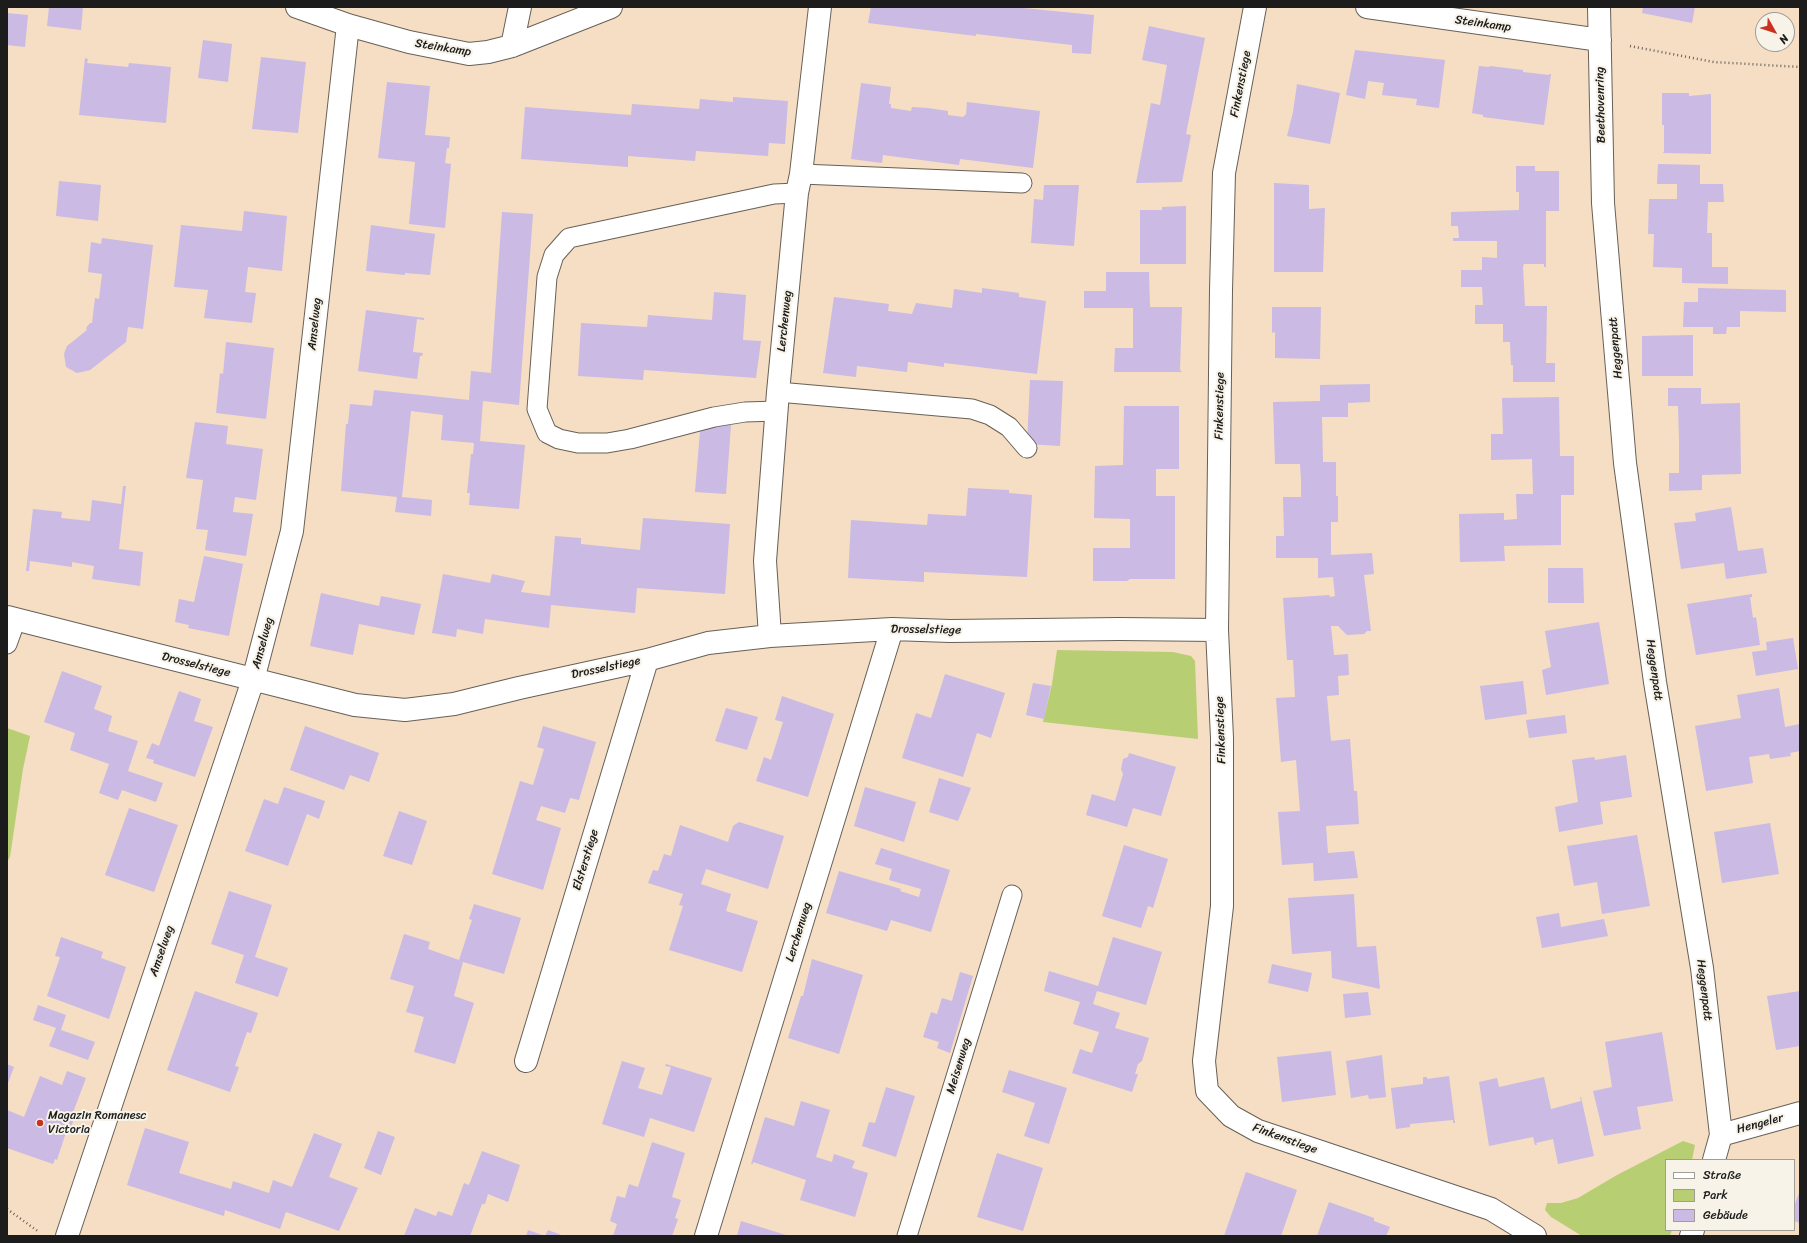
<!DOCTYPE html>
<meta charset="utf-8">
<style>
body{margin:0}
#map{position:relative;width:1807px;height:1243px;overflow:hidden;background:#f5dec4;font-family:Sriracha,sans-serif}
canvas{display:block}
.frame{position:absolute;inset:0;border:8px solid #1c1c1c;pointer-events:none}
.legend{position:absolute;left:1665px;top:1159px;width:130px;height:72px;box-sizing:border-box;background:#f7f3e8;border:1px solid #9f9d96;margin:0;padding:5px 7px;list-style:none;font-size:12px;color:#1c1c1c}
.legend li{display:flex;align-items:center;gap:8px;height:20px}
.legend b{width:20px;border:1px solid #9f9d96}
.north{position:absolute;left:1755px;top:12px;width:40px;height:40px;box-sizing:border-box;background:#f7f3e8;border:1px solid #9f9d96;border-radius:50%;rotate:129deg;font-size:11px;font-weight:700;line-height:16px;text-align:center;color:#1c1c1c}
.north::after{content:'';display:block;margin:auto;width:14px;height:18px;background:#c8321e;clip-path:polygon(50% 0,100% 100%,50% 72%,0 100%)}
</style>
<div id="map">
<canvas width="1807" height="1243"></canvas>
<div class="frame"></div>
<ul class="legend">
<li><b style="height:5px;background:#fff"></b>Straße</li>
<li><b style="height:11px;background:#b8ce72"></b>Park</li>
<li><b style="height:11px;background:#cabae4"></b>Gebäude</li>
</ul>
<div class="north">N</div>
</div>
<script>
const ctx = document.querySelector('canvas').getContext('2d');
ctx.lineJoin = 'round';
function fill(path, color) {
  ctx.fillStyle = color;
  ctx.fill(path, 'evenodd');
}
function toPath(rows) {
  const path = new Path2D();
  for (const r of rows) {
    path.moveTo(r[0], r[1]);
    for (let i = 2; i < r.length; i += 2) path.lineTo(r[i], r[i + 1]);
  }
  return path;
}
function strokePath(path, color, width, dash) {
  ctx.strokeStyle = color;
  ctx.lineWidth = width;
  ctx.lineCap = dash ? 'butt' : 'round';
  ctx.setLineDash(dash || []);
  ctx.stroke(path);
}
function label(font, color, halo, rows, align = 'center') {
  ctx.font = font + ' Sriracha,sans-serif';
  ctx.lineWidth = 4;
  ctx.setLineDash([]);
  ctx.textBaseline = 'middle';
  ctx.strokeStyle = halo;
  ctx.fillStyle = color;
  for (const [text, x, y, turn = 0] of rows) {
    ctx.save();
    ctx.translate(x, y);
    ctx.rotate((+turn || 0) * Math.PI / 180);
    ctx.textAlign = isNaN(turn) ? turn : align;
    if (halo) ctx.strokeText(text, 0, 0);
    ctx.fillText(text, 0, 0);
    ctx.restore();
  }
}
fill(toPath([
 [1057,650,1173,652,1191,656,1195,661,1198,739,1043,722,1052,684],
 [7,728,30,736,23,769,10,857,7,862],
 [1683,1141,1695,1145,1692,1160,1666,1160,1666,1230,1672,1230,1670,1236,1582,1236,1551,1217,1545,1210,1547,1203,1561,1203,1578,1198,1617,1175]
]), '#b8ce72');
fill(toPath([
 [49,7,83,7,81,30,47,26],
 [871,7,1013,7,1094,15,1091,54,1072,53,1072,45,976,34,976,36,868,23],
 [1643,7,1695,7,1692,23,1642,13],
 [7,13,28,15,25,47,7,45],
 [1149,26,1205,38,1186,134,1191,135,1182,182,1136,183,1151,103,1160,105,1167,65,1142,60],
 [203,40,232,44,228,82,198,78],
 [1355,50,1445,60,1439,108,1416,105,1417,99,1382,95,1384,83,1368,81,1365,99,1346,95],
 [261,57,306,62,298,133,252,129],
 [85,58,88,59,87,63,128,67,129,63,171,67,166,123,79,115],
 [1479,66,1489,67,1490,66,1523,70,1523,72,1549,75,1549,74,1551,74,1544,125,1483,117,1483,115,1472,113],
 [387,82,430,86,425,135,450,137,449,148,447,148,445,163,451,164,445,228,409,224,415,162,378,158],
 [861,83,891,87,889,104,891,104,891,108,911,111,912,107,928,108,948,111,948,115,963,117,966,114,967,102,1040,111,1033,168,960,159,959,165,883,155,882,163,851,159],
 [1297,84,1340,93,1330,144,1287,136,1293,112],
 [1662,93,1689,93,1689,96,1711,94,1711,154,1663,153,1664,151,1664,125,1662,125],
 [733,97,788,101,785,144,769,143,768,156,696,151,695,161,628,156,628,167,521,159,525,107,631,115,632,104,699,109,700,99,733,102],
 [1658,164,1700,165,1700,184,1723,184,1724,202,1708,202,1707,233,1712,233,1712,267,1728,267,1728,284,1682,283,1682,268,1653,267,1654,234,1648,234,1649,199,1677,199,1677,184,1657,184],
 [1516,166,1535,166,1535,171,1559,171,1559,211,1546,211,1546,267,1544,267,1544,264,1524,264,1523,267,1525,306,1547,306,1546,363,1555,363,1555,382,1513,382,1513,365,1511,365,1510,342,1503,342,1503,324,1475,324,1475,305,1483,305,1482,287,1461,287,1461,270,1482,270,1482,257,1497,258,1497,241,1453,241,1453,238,1459,238,1458,226,1451,226,1451,212,1519,210,1519,192,1516,192],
 [59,181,101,185,98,221,56,216],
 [1274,183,1309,185,1309,209,1325,208,1323,272,1274,272],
 [1044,185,1079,185,1074,246,1031,243,1034,199,1043,200],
 [1186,206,1186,264,1140,264,1140,210,1162,210,1162,207],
 [244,211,287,216,282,271,248,267,245,292,256,293,252,323,204,318,208,290,174,287,181,225,242,231],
 [502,212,533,214,519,405,483,401,480,441,525,445,519,509,469,505,470,493,467,493,471,454,473,454,474,443,441,440,443,415,411,411,402,497,432,500,431,516,395,512,397,497,341,491,346,424,348,424,350,404,372,406,374,390,469,400,471,371,491,373],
 [371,225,435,234,430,275,405,273,405,275,366,271],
 [102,238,153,245,143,329,128,327,126,342,90,370,77,373,66,367,64,354,67,346,87,330,86,328,90,323,92,323,95,298,99,299,102,274,88,272,91,242,101,244],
 [1106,272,1149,272,1150,307,1182,307,1180,370,1182,372,1114,372,1115,348,1133,348,1133,308,1084,308,1084,291,1106,291],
 [982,288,1019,293,1019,297,1046,301,1037,374,944,363,944,367,908,362,907,372,857,366,856,377,823,373,834,297,889,304,888,311,912,314,916,303,952,308,954,289,982,293],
 [1698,288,1786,290,1786,312,1740,311,1740,327,1727,327,1726,334,1713,334,1713,327,1683,327,1684,302,1698,302],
 [714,292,746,295,743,340,761,341,756,378,644,370,643,380,578,376,581,323,647,327,648,315,712,320],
 [1272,307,1321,307,1320,359,1275,358,1275,332,1272,333],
 [366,310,424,318,424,320,417,319,413,352,423,353,422,356,420,356,417,379,358,371],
 [1693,335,1693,376,1642,376,1642,336],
 [226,342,274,348,266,419,216,413,220,373,223,374],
 [1030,380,1063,381,1060,446,1027,444],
 [1370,384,1370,402,1348,403,1348,417,1322,417,1323,462,1336,462,1336,496,1338,496,1338,522,1331,522,1331,555,1372,553,1374,574,1364,575,1371,631,1367,631,1364,634,1347,635,1338,626,1331,626,1334,655,1348,654,1349,675,1338,676,1339,695,1327,696,1331,741,1350,739,1354,791,1357,791,1359,824,1326,826,1328,853,1354,851,1358,878,1314,881,1313,863,1282,865,1278,812,1300,811,1296,760,1281,762,1276,698,1295,697,1293,660,1287,660,1283,598,1329,595,1330,597,1335,596,1333,577,1318,578,1318,558,1276,558,1276,536,1284,536,1283,497,1301,497,1301,480,1300,464,1275,464,1273,402,1320,401,1320,385],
 [1668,388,1701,388,1701,404,1740,403,1741,474,1702,475,1702,490,1669,491,1669,473,1679,473,1679,439,1678,406,1668,406],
 [1559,397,1560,456,1574,456,1574,495,1561,495,1561,545,1504,546,1505,561,1460,562,1459,514,1504,513,1504,520,1517,519,1516,494,1533,494,1532,459,1491,460,1491,434,1503,434,1502,398],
 [1124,406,1179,406,1179,469,1156,469,1156,496,1175,496,1175,579,1130,579,1127,581,1093,581,1093,548,1130,548,1130,519,1094,518,1095,466,1123,465],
 [195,422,228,426,226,444,263,449,256,500,235,497,233,512,253,514,246,556,205,550,208,530,196,529,203,480,186,478],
 [723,425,731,425,726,494,695,492,700,431],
 [123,486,126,486,119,549,143,552,140,586,92,579,94,566,72,562,72,567,30,561,29,571,26,571,33,509,62,512,61,518,90,521,92,500,121,504],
 [968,488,1009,490,1009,493,1032,495,1027,577,924,572,924,582,848,578,851,520,927,525,928,514,966,516],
 [1731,507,1738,551,1763,548,1767,573,1726,579,1724,563,1681,569,1674,523,1696,521,1695,513],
 [643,518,730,524,725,594,637,588,635,613,551,605,549,628,485,619,483,634,457,629,456,637,432,633,443,574,490,583,492,574,525,581,521,592,550,596,555,536,581,538,581,544,640,550],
 [204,556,243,564,229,636,188,628,189,625,175,622,179,599,194,602],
 [1548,568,1583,568,1584,603,1548,603],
 [321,593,379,606,381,596,421,604,414,635,359,624,353,655,310,646],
 [1752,594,1752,597,1750,597,1753,618,1756,617,1760,645,1696,655,1687,604],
 [1599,622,1609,684,1546,695,1542,670,1551,667,1545,631],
 [1793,638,1798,669,1756,676,1752,652,1767,650,1766,642],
 [62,671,102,686,94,709,112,716,108,731,138,741,128,771,163,783,156,802,122,790,118,800,99,793,109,764,70,750,75,733,44,722],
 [945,674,1005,693,991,738,977,733,963,777,902,758,916,713,931,718],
 [1523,681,1527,714,1485,720,1480,686],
 [1033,683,1051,686,1044,719,1026,715],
 [1779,688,1785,727,1799,724,1800,751,1790,753,1791,756,1770,759,1769,754,1749,757,1753,783,1706,791,1695,726,1741,718,1737,695],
 [179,691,201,699,194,721,213,727,195,777,153,763,154,760,146,758,152,743,159,746],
 [782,696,834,714,808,797,756,781,764,757,771,760,783,722,775,720],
 [726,708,758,717,747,750,715,741],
 [1565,715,1567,733,1529,738,1526,720],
 [305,726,379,753,369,782,350,775,344,790,290,770],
 [543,726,596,742,579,800,570,798,565,813,541,806,536,820,561,828,543,890,492,874,520,781,533,785,544,749,537,747],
 [1129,753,1176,767,1161,816,1133,808,1127,827,1086,815,1092,794,1115,801,1123,774,1121,769,1123,759,1128,757],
 [1626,755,1632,797,1600,802,1603,824,1559,832,1555,807,1578,802,1572,760,1594,757,1595,760],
 [939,778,971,788,958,821,929,812],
 [284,787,325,801,319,819,307,814,288,866,245,851,264,799,278,804],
 [865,787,916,802,904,842,854,826],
 [129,808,178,825,154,892,105,875],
 [399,811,427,821,412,865,383,856],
 [739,822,784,836,768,889,706,869,701,884,731,894,726,911,758,921,742,972,669,950,683,906,679,905,683,894,648,883,653,870,658,871,664,854,671,856,680,825,728,842,733,826],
 [1770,823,1779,874,1722,883,1714,832],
 [1637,835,1650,906,1602,914,1597,882,1574,886,1567,846],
 [1124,845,1168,859,1153,908,1148,906,1141,928,1102,916],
 [881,848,950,870,931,932,891,920,887,931,826,913,839,871,901,889,900,891,919,897,921,889,889,880,892,869,875,864],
 [229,891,272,905,255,957,288,968,278,997,235,983,244,955,211,944],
 [1354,894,1357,947,1376,946,1380,989,1332,978,1331,951,1292,954,1288,898],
 [474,904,521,918,504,974,463,962,454,996,474,1003,455,1064,414,1052,424,1017,406,1012,414,986,390,979,404,934,430,942,428,949,459,960,472,920,469,919],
 [1559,913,1561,927,1604,919,1608,936,1542,948,1536,917],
 [61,937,103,952,101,958,126,967,109,1019,47,996,60,957,55,956],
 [1113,937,1162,952,1146,1005,1097,991,1093,1004,1120,1013,1115,1028,1149,1038,1142,1061,1138,1064,1135,1074,1138,1074,1132,1092,1072,1073,1080,1049,1092,1053,1099,1032,1073,1024,1080,1002,1044,991,1049,971,1098,986],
 [812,959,863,975,839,1054,788,1038,801,996,803,996],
 [1272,964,1312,973,1308,992,1268,983],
 [960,972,973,976,950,1053,937,1048,939,1042,923,1037,931,1012,937,1014,942,998,952,1001],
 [195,991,258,1013,251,1033,247,1032,235,1066,239,1067,230,1092,167,1070],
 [1800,991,1800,1046,1776,1050,1767,996],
 [1368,992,1371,1015,1345,1018,1343,994],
 [38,1005,66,1015,61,1030,95,1042,88,1060,49,1046,56,1028,33,1020],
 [1662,1032,1673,1101,1637,1107,1641,1129,1604,1136,1593,1091,1612,1087,1605,1042],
 [1331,1051,1336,1095,1282,1102,1277,1057],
 [1382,1055,1386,1097,1369,1099,1368,1095,1351,1098,1346,1061],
 [622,1061,645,1068,638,1088,662,1095,671,1067,665,1066,666,1064,712,1078,694,1132,650,1118,644,1137,602,1124],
 [7,1064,14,1067,7,1086],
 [1009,1070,1067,1088,1049,1144,1024,1136,1035,1103,1002,1092],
 [67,1071,86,1078,72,1115,75,1116,70,1130,67,1129,57,1160,55,1159,53,1164,7,1148,7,1110,24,1117,40,1076,62,1085],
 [1449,1076,1455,1123,1453,1123,1453,1120,1410,1124,1410,1127,1396,1129,1391,1088,1423,1084,1423,1077,1427,1077,1427,1079],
 [1544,1077,1551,1109,1581,1101,1580,1097,1581,1097,1594,1156,1558,1164,1553,1139,1536,1143,1537,1145,1535,1145,1533,1137,1489,1146,1479,1082,1497,1078,1499,1087],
 [886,1087,915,1096,896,1157,862,1146,869,1122,875,1123],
 [801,1101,830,1110,816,1157,832,1162,834,1154,855,1161,852,1168,868,1173,855,1217,800,1200,806,1180,753,1162,753,1164,751,1164,765,1117,794,1126],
 [145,1128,189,1142,179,1173,231,1189,233,1181,269,1193,273,1180,292,1187,314,1133,342,1144,329,1177,358,1188,339,1231,286,1212,280,1229,225,1210,224,1216,127,1185],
 [378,1131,395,1137,381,1175,364,1168],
 [652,1142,685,1153,672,1197,681,1200,675,1218,678,1219,672,1236,613,1236,617,1224,610,1221,617,1196,625,1198,629,1184,638,1187],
 [482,1151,520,1165,508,1202,488,1194,485,1204,482,1204,470,1236,404,1236,415,1208,436,1216,438,1211,452,1216,464,1183,469,1185],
 [997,1153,1043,1168,1023,1231,977,1217],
 [1246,1172,1297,1190,1281,1236,1224,1236],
 [1800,1191,1800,1223,1794,1221,1794,1206],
 [1329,1202,1374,1218,1374,1221,1390,1227,1386,1236,1317,1236],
 [741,1221,789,1236,737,1236],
 [528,1230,545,1236,526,1236],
 [548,1230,564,1236,545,1236]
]), '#cabae4');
const service = toPath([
 [801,174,1022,183],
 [778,392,972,409,990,415,1009,427,1027,448],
 [777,411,745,412,714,417,630,439,607,443,578,443,559,439,547,433,537,409,547,277,554,255,569,238,774,194,797,193],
 [7,644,16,619],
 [907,1236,1012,895]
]);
const minor = toPath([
 [297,7,348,25,409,42,469,54,488,52,512,46,611,7],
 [1255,7,1224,173,1221,290,1217,630,1222,738,1222,906,1204,1061,1207,1091,1231,1116,1258,1131,1491,1209,1535,1236],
 [1367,7,1600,40],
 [1599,7,1603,203,1625,463,1655,682,1702,968,1721,1135,1714,1160],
 [512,46,520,7],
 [7,617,355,705,405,710,454,704,519,688,647,660,708,643,770,636,892,629,950,631,1119,629,1217,630],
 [770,636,765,561,778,392,797,193,801,174,820,7],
 [526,1061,647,660],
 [1721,1135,1800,1113],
 [67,1236,253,680,292,531,348,25],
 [706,1236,892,629],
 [1691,1236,1693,1230]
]);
strokePath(service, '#686057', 21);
strokePath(minor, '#686057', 24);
strokePath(toPath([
 [1630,46,1714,62,1800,67],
 [7,1209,39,1232]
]), '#686057', 2.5, [1, 3]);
strokePath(service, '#fff', 19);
strokePath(minor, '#fff', 22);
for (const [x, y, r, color] of [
 [40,1123,4,"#c8321e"]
]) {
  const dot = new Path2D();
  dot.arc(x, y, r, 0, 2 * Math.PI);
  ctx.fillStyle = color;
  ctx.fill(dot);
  strokePath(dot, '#f7f3e8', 1.5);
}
label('12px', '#1c1c1c', '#f7f3e8', [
 ["Steinkamp",1483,24,8],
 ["Steinkamp",443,48,9],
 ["Finkenstiege",1241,84,-79],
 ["Beethovenring",1601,105,-91],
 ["Lerchenweg",785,321,-84],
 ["Amselweg",315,324,-84],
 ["Heggenpatt",1616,348,-95],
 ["Finkenstiege",1220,406,-89],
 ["Drosselstiege",926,630,1],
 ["Amselweg",263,643,-75],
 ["Drosselstiege",196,665,14],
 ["Drosselstiege",606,668,-12],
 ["Heggenpatt",1654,670,82],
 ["Finkenstiege",1221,730,-92],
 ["Elsterstiege",586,860,-73],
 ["Lerchenweg",799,932,-73],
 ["Amselweg",162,951,-71],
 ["Heggenpatt",1704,990,83],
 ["Meisenweg",959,1066,-73],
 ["Hengeler",1760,1124,-15],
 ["Finkenstiege",1285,1139,20]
]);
label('12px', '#1c1c1c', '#f7f3e8', [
 ["Magazin Romanesc",48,1116],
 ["Victoria",48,1130]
], 'left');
</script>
